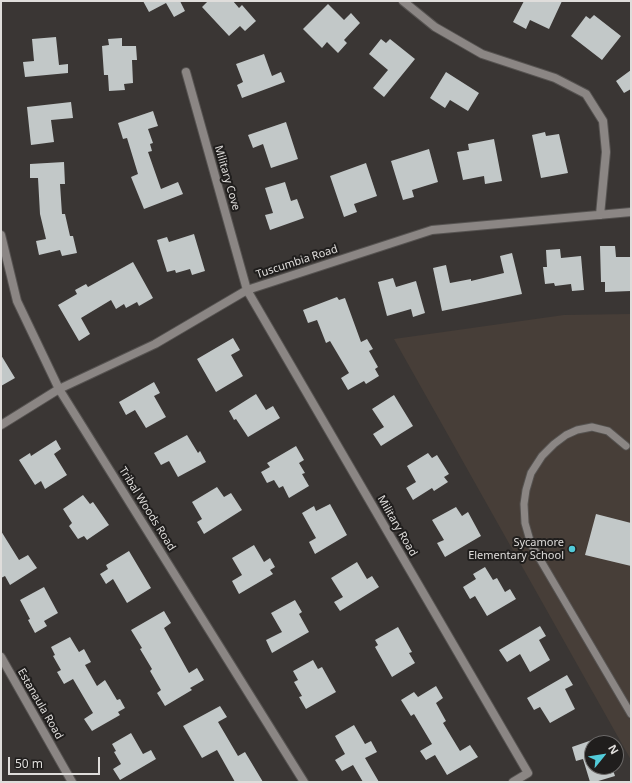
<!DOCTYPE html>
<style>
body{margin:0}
#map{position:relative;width:632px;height:783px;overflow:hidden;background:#3a3634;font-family:"Noto Sans",sans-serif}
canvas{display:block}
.frame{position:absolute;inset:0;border:2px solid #dfdddb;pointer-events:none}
.north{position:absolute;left:584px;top:735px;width:40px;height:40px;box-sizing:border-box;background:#201e1d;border:1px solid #6c6a69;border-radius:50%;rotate:60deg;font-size:11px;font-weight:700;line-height:16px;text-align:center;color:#dfdddb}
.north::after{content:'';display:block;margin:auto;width:14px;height:18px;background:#52cbd9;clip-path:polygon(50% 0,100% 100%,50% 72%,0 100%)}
.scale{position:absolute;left:8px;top:757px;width:92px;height:18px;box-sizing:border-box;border:2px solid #dfdddb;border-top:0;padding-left:5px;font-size:12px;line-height:14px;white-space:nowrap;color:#dfdddb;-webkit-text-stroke:3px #201e1d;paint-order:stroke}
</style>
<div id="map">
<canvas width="632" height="783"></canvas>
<div class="frame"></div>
<div class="north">N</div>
<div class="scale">50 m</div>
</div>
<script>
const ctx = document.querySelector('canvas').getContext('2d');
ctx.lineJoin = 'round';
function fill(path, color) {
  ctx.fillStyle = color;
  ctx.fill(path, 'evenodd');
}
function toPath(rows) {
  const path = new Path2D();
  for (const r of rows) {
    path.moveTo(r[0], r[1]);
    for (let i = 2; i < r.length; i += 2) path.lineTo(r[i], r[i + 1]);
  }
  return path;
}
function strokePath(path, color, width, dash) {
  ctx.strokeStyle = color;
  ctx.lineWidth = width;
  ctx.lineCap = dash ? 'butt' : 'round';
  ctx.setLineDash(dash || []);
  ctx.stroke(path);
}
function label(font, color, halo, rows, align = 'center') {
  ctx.font = font + ' "Noto Sans",sans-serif';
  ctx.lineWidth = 4;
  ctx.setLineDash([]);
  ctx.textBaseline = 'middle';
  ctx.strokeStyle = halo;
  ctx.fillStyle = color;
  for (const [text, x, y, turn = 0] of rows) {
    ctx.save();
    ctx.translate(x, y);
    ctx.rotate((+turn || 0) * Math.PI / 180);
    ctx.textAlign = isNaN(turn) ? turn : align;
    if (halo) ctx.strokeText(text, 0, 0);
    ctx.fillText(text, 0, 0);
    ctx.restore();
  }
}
fill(toPath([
 [631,314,631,760,394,339,564,315]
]), '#473e38');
fill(toPath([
 [143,1,180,1,185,11,174,17,166,3,149,12],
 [208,1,233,1,239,8,242,5,256,21,245,31,240,26,229,36,202,7],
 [524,1,562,1,549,29,530,20,526,29,513,22],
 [328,4,344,20,351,13,360,23,344,40,347,43,338,53,327,42,322,48,303,29],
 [594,15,621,36,602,60,571,36,586,16,590,19],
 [56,37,59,65,68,64,68,73,25,77,23,62,34,61,32,39],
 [122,38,122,46,136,46,137,60,132,60,133,83,124,84,125,90,109,91,108,75,104,75,102,46,109,45,108,39],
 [381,39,386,43,390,39,415,59,384,97,373,88,388,70,369,54],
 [264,54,272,76,281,72,285,82,242,98,237,85,243,82,236,64],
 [631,70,631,89,624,93,616,81],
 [446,72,479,93,468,111,450,100,445,108,430,98],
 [71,102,73,118,51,120,54,142,31,145,27,107],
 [153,111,158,126,148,129,153,143,150,144,152,151,148,152,161,189,178,182,183,194,144,209,131,177,138,174,127,138,123,139,118,123],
 [286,122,298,159,271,168,263,144,253,148,248,135],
 [545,132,546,136,559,134,568,173,541,178,532,135],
 [494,139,502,181,485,184,484,176,463,180,457,152,469,150,468,144],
 [429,149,438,182,412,190,414,197,403,200,391,161],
 [64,162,65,184,60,184,62,214,65,214,70,236,73,236,77,253,62,256,60,250,39,255,36,241,46,239,40,214,38,178,30,178,30,164],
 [366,163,377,196,354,204,357,212,344,217,330,176],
 [285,182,291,201,297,199,304,218,270,230,265,215,273,213,265,188],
 [194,234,205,271,192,275,190,269,176,273,175,270,167,272,157,240,167,237,169,242],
 [600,246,615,246,616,257,631,257,631,291,605,292,605,282,601,282],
 [560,249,561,258,581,256,584,290,572,291,571,284,555,286,554,283,545,284,543,267,547,267,546,250],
 [512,253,522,294,442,311,433,268,446,265,450,283,471,279,471,281,504,273,500,256],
 [133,262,153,298,139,306,137,302,126,308,124,304,116,309,111,300,81,318,90,334,79,341,58,305,77,294,75,290,86,284,88,287],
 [393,278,396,287,416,281,425,313,413,317,411,309,387,316,378,282],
 [337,297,339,300,345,298,361,342,367,339,373,349,369,351,378,367,375,369,379,376,366,384,364,381,348,390,341,378,349,373,330,341,326,343,317,320,308,323,303,310],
 [233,338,240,350,231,355,243,376,216,392,197,359],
 [1,355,15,378,1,386],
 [154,382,160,393,154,396,166,417,146,428,135,410,126,415,119,402],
 [256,394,266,410,273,406,280,418,248,437,236,419,234,420,229,411],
 [394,395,413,426,381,446,373,434,384,427,372,409],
 [187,435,198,453,200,451,206,462,178,477,169,461,161,465,154,453],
 [56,440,61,449,54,454,67,475,45,489,41,481,35,485,19,460,30,453,31,456],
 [296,446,304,460,299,463,305,473,302,474,309,486,289,498,283,486,279,488,274,480,267,483,261,472,270,467,267,463],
 [428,453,432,458,437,455,449,474,444,477,448,482,434,491,432,488,413,500,406,488,416,482,407,466],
 [217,487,224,497,231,493,242,510,204,534,197,522,202,519,192,502],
 [83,495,90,504,93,502,109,525,87,540,84,536,78,539,69,526,72,523,63,509],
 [330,504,347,535,315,554,309,542,316,538,302,513,314,506,316,511],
 [456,507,462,516,468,512,481,536,445,557,437,543,444,540,432,520],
 [596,514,631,523,631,566,585,555],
 [1,531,19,560,28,555,37,568,10,585,5,576,1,578],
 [254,545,264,562,270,558,275,567,270,570,273,574,239,594,232,581,242,575,232,558],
 [129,551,151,588,127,603,113,579,106,584,100,574,108,569,106,565],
 [357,562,367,579,372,576,379,587,340,611,334,602,343,597,331,578],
 [485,567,493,580,497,578,505,592,510,589,516,599,487,616,475,596,470,599,463,587,476,579,473,574],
 [44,587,58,613,44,621,47,626,35,633,28,620,30,619,20,600],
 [295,600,302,612,299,614,309,632,272,653,266,640,282,632,271,613],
 [164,611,171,623,164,628,189,673,197,668,204,680,190,688,192,690,165,706,157,693,161,690,150,671,152,669,140,649,142,648,131,630],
 [540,626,546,636,539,640,550,660,530,672,520,654,507,662,499,650],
 [398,627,412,652,409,653,415,663,392,677,375,647,378,645,375,640],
 [70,637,79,652,84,649,91,662,85,665,97,686,105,680,117,700,120,699,125,708,118,712,120,715,92,731,84,719,93,713,73,679,64,684,57,672,61,670,53,656,55,655,51,647],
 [313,660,318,669,322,667,336,692,306,709,299,697,302,696,294,682,298,680,293,671],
 [567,675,573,685,565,689,575,709,550,723,540,707,534,710,527,698],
 [436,686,443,698,436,703,446,721,443,723,460,751,470,745,478,757,447,775,435,755,426,760,420,751,432,744,414,714,411,716,401,700,414,692,418,697],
 [220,706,227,717,218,722,238,756,245,752,263,782,235,782,217,750,202,758,183,726],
 [354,725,365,744,371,741,377,752,365,758,379,782,363,782,353,765,342,771,335,760,345,754,335,736],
 [131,733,143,754,151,750,156,759,120,780,113,769,121,764,114,752,116,751,112,744],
 [592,740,592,767,612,767,615,776,595,782,590,782,583,759,576,761,572,747]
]), '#c2c8c8');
const lane = toPath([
 [626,446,608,431,592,427,577,430,566,435,554,444,542,456,531,473,526,490,524,504,525,523,531,544,631,714]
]);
const street = toPath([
 [403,1,435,27,482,54,555,78,586,94,603,121,606,152,600,215],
 [186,72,247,290,528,773,513,782],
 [1,235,17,301,59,389,304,782],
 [1,425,59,389,155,344,247,290,432,230,631,212],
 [1,657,72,782]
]);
strokePath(lane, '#565351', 9);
strokePath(street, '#565351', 10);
strokePath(lane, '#8b8684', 7);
strokePath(street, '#8b8684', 8);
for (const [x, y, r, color] of [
 [572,549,4,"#52cbd9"]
]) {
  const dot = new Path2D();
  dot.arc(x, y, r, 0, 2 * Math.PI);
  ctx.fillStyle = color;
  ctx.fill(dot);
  strokePath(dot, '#201e1d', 1.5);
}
label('11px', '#dfdddb', '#201e1d', [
 ["Military Cove",227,178,74],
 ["Tuscumbia Road",297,262,-18],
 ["Tribal Woods Road",147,509,58],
 ["Military Road",397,526,60],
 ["Estanaula Road",40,704,60]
]);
label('11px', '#dfdddb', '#201e1d', [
 ["Sycamore",564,543],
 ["Elementary School",564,556]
], 'right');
</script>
